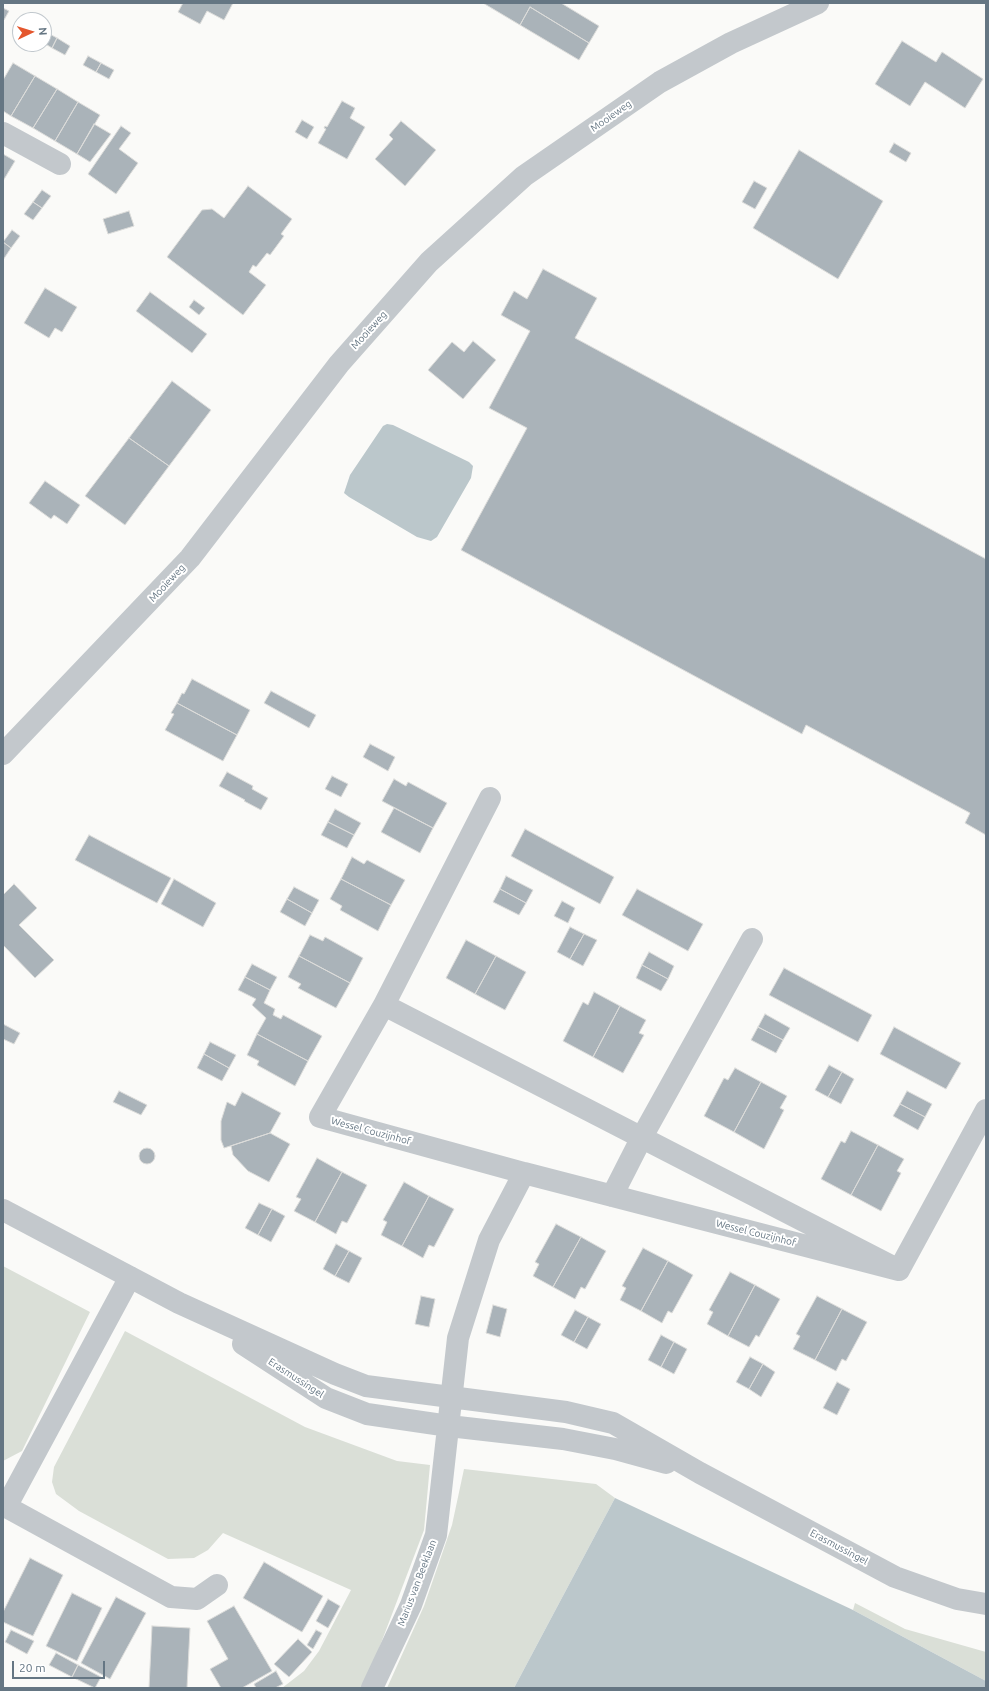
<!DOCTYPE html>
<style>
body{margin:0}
#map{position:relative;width:989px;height:1691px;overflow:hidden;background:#fafaf8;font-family:Ubuntu,sans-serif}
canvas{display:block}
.frame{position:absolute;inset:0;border:4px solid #657683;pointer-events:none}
.north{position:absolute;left:12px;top:12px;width:40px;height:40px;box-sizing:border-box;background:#fff;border:1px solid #c1c8cd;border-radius:50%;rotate:86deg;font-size:11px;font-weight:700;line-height:16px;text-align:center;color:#657683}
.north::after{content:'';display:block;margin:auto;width:14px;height:18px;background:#e4572e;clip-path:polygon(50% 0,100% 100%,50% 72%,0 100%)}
.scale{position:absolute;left:12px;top:1661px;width:93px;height:18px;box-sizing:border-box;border:2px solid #657683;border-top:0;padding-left:5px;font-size:12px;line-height:14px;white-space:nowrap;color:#657683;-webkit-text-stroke:3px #fff;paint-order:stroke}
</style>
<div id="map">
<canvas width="989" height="1691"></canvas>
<div class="frame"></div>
<div class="north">N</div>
<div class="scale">20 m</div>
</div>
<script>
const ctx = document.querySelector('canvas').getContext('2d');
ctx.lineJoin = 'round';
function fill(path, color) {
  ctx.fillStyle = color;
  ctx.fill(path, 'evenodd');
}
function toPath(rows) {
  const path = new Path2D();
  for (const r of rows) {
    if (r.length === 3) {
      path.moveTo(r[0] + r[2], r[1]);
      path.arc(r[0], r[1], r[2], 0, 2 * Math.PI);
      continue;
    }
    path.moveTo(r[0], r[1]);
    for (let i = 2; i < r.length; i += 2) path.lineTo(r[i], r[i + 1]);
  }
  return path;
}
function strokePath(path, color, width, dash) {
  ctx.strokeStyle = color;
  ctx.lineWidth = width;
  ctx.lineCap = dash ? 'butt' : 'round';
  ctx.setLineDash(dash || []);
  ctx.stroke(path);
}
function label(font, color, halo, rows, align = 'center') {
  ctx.font = font + ' Ubuntu,sans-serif';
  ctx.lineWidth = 4;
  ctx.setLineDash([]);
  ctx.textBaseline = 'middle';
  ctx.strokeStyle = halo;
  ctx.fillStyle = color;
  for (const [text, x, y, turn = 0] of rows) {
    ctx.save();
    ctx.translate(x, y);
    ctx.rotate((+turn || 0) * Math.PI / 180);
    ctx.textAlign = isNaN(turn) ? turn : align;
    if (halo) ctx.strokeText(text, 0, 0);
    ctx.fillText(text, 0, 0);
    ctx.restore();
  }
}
fill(toPath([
 [3,1266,90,1312,22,1451,3,1461],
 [125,1331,305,1427,397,1461,430,1465,424,1530,378,1651,361,1688,282,1688,304,1671,319,1651,351,1590,223,1533,208,1550,194,1558,168,1559,79,1511,56,1494,52,1482,54,1467],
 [464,1469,596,1484,615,1498,514,1688,387,1688,424,1606,452,1525],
 [855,1603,905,1629,986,1652,986,1681,853,1610]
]), '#dadfd7');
fill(toPath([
 [387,424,393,425,469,462,473,466,471,478,437,537,431,541,417,537,349,497,344,493,350,475,383,426],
 [615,1498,853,1610,986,1681,986,1688,514,1688]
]), '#bbc7cb');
const building = toPath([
 [183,3,233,3,224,20,207,11,200,24,178,12,183,3],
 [483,3,561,3,599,26,589,43,530,7,520,25,483,3],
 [530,7,589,43,579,60,520,25,530,7],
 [3,8,9,11,4,20,3,20,3,8],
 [44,31,57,38,52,48,44,43,44,31],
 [57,38,70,46,65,55,52,48,57,38],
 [902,41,936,62,942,52,983,79,965,108,925,82,910,106,875,84,902,41],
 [88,56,101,63,96,72,83,65,88,56],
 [13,63,35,76,11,116,3,111,3,80,13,63],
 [101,63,114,70,109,79,96,72,101,63],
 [35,76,57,89,33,128,11,116,35,76],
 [57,89,78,102,55,141,33,128,57,89],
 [342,101,355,108,350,118,365,127,347,159,318,143,326,129,324,128,325,126,327,127,342,101],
 [78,102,100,115,77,154,55,141,78,102],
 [302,120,314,127,307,139,295,132,302,120],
 [401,121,436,150,405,186,375,159,393,139,389,135,401,121],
 [94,124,111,134,90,162,77,154,94,124],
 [121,126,131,133,119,149,138,163,116,194,88,174,121,126],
 [894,143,911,153,906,162,889,152,894,143],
 [799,150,883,201,838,279,753,228,799,150],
 [3,154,15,161,3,181,3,154],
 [754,181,767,188,755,209,742,202,754,181],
 [248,186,292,219,281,234,284,236,270,255,267,253,256,267,253,265,249,272,266,285,243,315,167,257,202,210,212,209,224,218,248,186],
 [42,190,51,196,42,208,33,202,42,190],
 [33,202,42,208,33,220,24,214,33,202],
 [129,211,134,226,108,234,103,219,129,211],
 [12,230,20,236,11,248,3,242,12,230],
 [3,242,11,248,3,260,3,242],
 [543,269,597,298,575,338,986,559,986,835,965,823,970,813,806,725,802,734,461,550,527,428,489,408,530,331,501,315,514,291,527,299,543,269],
 [45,288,77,307,62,332,55,328,49,338,24,323,45,288],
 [150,292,207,334,192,353,136,311,150,292],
 [194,300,205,308,199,315,189,307,194,300],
 [473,341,496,360,463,399,428,370,452,342,464,352,473,341],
 [172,381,211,410,169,466,129,438,172,381],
 [129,438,169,466,125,525,85,496,129,438],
 [45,481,80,505,67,524,54,515,51,519,29,503,45,481],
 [192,679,250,710,237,735,177,703,182,693,184,694,192,679],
 [271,691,316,715,309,728,264,703,271,691],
 [177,703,237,735,223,761,165,730,174,714,171,713,177,703],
 [370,744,395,757,388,771,363,757,370,744],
 [227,772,253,786,252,789,268,798,261,810,244,801,245,800,219,786,227,772],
 [332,776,348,784,341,797,325,789,332,776],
 [394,779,406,786,408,782,447,803,433,828,382,801,394,779],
 [394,808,433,828,420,853,381,832,394,808],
 [335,809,361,823,354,835,328,822,335,809],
 [328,822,354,835,347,848,321,835,328,822],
 [525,829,614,877,600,904,511,856,525,829],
 [89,835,171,878,157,903,75,860,89,835],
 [352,857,364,864,367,860,405,880,391,905,341,879,352,857],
 [506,876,533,890,526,903,500,889,506,876],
 [174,879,216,903,203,927,161,904,174,879],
 [341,879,391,905,378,931,340,910,342,906,330,899,341,879],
 [14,884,37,908,19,925,54,960,35,978,3,945,3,895,14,884],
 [294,887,319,900,312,913,287,899,294,887],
 [500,889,526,903,519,915,493,902,500,889],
 [637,889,703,924,688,951,622,915,637,889],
 [287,899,312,913,305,926,280,912,287,899],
 [562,901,575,908,568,923,554,916,562,901],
 [570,927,584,934,570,959,557,952,570,927],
 [584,934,597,940,583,966,570,959,584,934],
 [310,935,323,941,325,937,363,958,350,983,299,956,310,935],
 [466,940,496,956,475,994,446,978,466,940],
 [649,952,674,966,668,979,642,965,649,952],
 [299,956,350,983,336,1008,298,988,301,984,288,977,299,956],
 [496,956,526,972,505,1010,475,994,496,956],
 [252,964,277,977,270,990,245,977,252,964],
 [642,965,668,979,661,991,636,978,642,965],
 [784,968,872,1015,858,1042,769,995,784,968],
 [245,977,270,990,264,1003,275,1009,273,1015,281,1019,283,1015,322,1036,308,1061,257,1034,266,1018,252,1005,256,999,238,990,245,977],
 [594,992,620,1006,593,1057,563,1041,583,1002,588,1005,594,992],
 [620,1006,646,1020,639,1033,644,1035,623,1073,593,1057,620,1006],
 [765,1014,790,1028,783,1040,758,1027,765,1014],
 [3,1024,20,1033,14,1044,3,1039,3,1024],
 [758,1027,783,1040,776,1053,751,1040,758,1027],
 [894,1027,961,1063,946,1089,880,1054,894,1027],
 [257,1034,308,1061,295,1086,257,1065,259,1061,247,1055,257,1034],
 [210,1042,236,1055,229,1068,204,1054,210,1042],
 [204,1054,229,1068,222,1081,197,1068,204,1054],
 [829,1065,842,1072,828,1097,815,1090,829,1065],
 [735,1068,761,1082,734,1132,704,1116,724,1078,728,1080,735,1068],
 [842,1072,854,1079,841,1104,828,1097,842,1072],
 [761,1082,787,1096,780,1108,784,1110,764,1149,734,1132,761,1082],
 [119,1091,147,1105,141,1115,113,1102,119,1091],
 [907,1091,932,1104,925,1117,900,1104,907,1091],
 [242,1092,281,1113,270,1133,224,1148,221,1140,221,1121,227,1102,235,1106,242,1092],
 [900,1104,925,1117,918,1130,893,1116,900,1104],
 [851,1131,878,1145,851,1195,821,1179,841,1141,845,1143,851,1131],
 [270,1133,290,1144,269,1182,248,1171,233,1155,231,1146,270,1133],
 [878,1145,904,1159,897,1171,901,1173,881,1211,851,1195,878,1145],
 [147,1156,8],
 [317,1158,342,1172,315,1222,294,1211,301,1199,296,1197,317,1158],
 [342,1172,367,1185,347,1223,342,1221,336,1234,315,1222,342,1172],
 [404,1182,429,1196,402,1246,381,1235,387,1222,383,1220,404,1182],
 [429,1196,454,1209,434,1247,429,1245,423,1258,402,1246,429,1196],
 [259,1203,272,1209,258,1235,245,1228,259,1203],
 [272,1209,285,1216,271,1242,258,1235,272,1209],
 [556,1224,581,1237,553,1287,533,1276,539,1264,535,1262,556,1224],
 [581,1237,606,1251,585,1289,581,1287,575,1299,553,1287,581,1237],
 [336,1244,349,1251,335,1276,323,1269,336,1244],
 [643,1248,668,1261,641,1311,620,1300,626,1288,622,1286,643,1248],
 [349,1251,362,1258,349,1283,335,1276,349,1251],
 [668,1261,693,1275,672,1313,668,1311,662,1323,641,1311,668,1261],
 [730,1272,755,1285,728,1336,707,1324,713,1312,709,1310,730,1272],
 [755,1285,780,1299,759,1337,756,1335,749,1347,728,1336,755,1285],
 [421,1296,435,1299,429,1327,415,1324,421,1296],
 [817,1296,842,1309,815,1360,793,1349,800,1336,796,1334,817,1296],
 [493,1305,507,1309,500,1337,486,1333,493,1305],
 [842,1309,867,1322,846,1361,842,1359,836,1371,815,1360,842,1309],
 [575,1310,588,1317,574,1342,561,1335,575,1310],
 [588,1317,601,1324,587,1349,574,1342,588,1317],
 [661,1335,674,1342,661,1367,648,1360,661,1335],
 [674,1342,687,1349,674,1374,661,1367,674,1342],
 [750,1357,763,1364,749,1389,736,1382,750,1357],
 [763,1364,775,1372,761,1397,749,1389,763,1364],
 [837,1382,850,1389,837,1415,823,1408,837,1382],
 [30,1558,63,1575,33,1636,3,1622,3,1612,30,1558],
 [264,1562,323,1596,302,1632,243,1598,264,1562],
 [72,1593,102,1608,77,1661,46,1646,72,1593],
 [116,1597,146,1613,110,1679,81,1663,116,1597],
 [328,1599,340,1606,328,1628,316,1621,328,1599],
 [234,1606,272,1671,242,1688,221,1688,210,1669,228,1659,207,1621,234,1606],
 [152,1626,190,1628,187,1688,149,1688,152,1626],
 [11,1630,34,1641,27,1654,5,1642,11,1630],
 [316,1630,322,1633,313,1649,307,1645,316,1630],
 [298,1639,312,1652,289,1677,274,1664,298,1639],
 [56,1653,78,1665,72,1677,49,1665,56,1653],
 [78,1665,101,1677,95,1688,72,1677,78,1665],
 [276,1671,283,1684,275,1688,256,1688,254,1684,276,1671]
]);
fill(building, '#aab3b9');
strokePath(building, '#dcdcda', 1);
strokePath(toPath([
 [3,133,60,164],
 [3,754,190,558,339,364,429,262,524,176,660,82,731,43,818,3],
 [384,1005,490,798],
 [612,1196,642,1137,752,939],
 [3,1210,179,1303,335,1374,366,1386,566,1412,613,1423,700,1473,895,1577,957,1599,986,1604],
 [899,1270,986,1110],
 [243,1344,326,1398,367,1414,449,1426,563,1439,615,1449,666,1463],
 [3,1505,171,1597,197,1599,217,1585],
 [6,1507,130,1277],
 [372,1688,411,1605,436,1535,458,1338,489,1240,524,1173,899,1270,384,1005,320,1117,524,1173]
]), '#c3c8cc', 22);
label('10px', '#657683', '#fff', [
 ["Mooieweg",611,116,-35],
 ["Mooieweg",369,330,-48],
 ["Mooieweg",167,583,-47],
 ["Wessel Couzijnhof",371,1131,15],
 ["Wessel Couzijnhof",756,1233,14],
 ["Erasmussingel",296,1378,33],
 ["Erasmussingel",839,1547,28],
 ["Marius van Beeklaan",417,1583,-69]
]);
</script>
